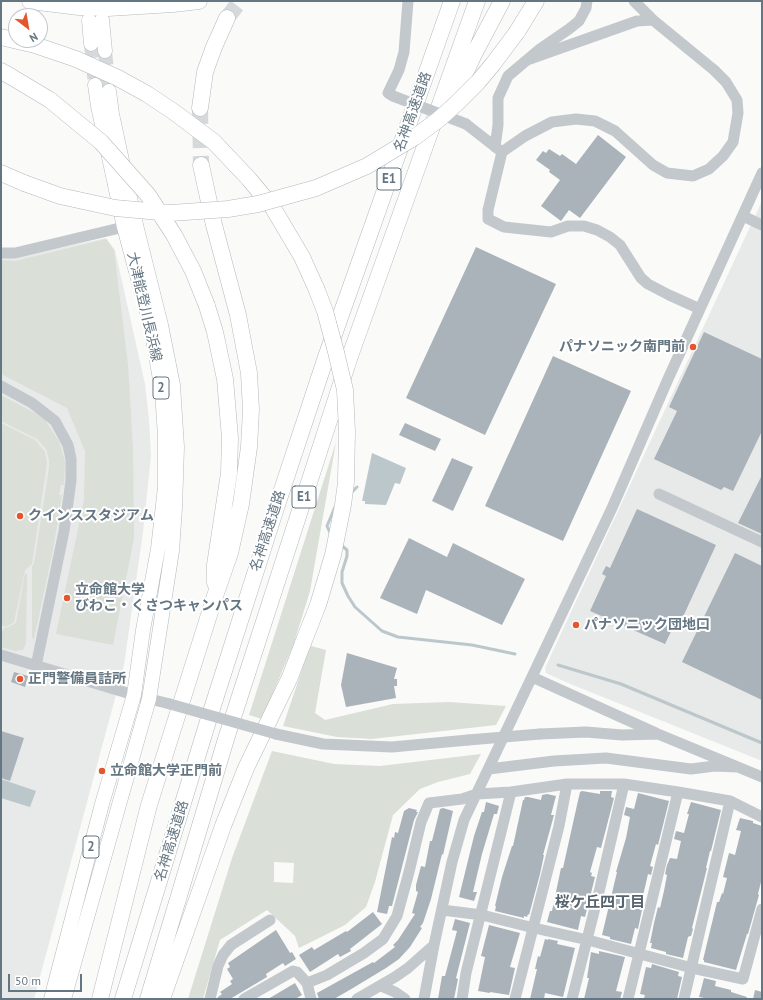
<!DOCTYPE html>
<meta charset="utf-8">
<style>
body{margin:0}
#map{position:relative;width:763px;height:1000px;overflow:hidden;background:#fafaf8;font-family:"PT Sans",sans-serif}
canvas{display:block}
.frame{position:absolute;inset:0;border:2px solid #657683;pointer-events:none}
.north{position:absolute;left:8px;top:8px;width:40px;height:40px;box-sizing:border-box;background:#fff;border:1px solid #c1c8cd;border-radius:50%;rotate:149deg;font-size:11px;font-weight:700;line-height:16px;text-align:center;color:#657683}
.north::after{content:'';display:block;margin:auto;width:14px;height:18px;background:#e4572e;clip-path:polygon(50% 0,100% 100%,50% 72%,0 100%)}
.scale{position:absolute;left:8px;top:974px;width:74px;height:18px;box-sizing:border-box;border:2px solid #657683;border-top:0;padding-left:5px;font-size:12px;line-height:14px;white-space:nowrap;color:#657683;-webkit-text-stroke:3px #fff;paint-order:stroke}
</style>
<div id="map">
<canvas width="763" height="1000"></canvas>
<div class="frame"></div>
<div class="north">N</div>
<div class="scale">50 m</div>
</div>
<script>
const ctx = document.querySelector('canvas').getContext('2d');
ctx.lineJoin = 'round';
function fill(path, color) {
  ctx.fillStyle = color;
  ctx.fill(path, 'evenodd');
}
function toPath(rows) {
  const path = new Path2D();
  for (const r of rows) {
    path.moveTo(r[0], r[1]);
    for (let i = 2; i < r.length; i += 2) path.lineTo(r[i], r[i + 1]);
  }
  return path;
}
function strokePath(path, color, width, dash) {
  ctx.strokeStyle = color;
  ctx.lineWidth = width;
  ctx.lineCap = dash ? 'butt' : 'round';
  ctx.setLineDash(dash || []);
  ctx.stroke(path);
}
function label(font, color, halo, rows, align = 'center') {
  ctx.font = font + ' "PT Sans","Noto Sans JP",sans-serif';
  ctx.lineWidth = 4;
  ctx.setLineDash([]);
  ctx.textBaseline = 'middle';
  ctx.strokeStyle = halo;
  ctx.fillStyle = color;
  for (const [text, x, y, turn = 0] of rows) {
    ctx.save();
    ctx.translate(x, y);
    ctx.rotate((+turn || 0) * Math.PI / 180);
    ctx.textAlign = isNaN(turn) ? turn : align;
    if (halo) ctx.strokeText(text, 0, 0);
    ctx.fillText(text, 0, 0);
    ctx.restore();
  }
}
fill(toPath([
 [762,201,762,761,568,683,546,673,545,668],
 [106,238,115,250,145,384,149,419,151,456,143,532,124,665,34,999,1,999,1,258,18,257]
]), '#e8e9e9');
fill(toPath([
 [106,239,114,250,128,365,133,449,134,538,113,645,56,634,84,500,85,451,67,408,1,374,1,260,15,261],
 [1,395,35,413,45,420,59,441,65,461,64,485,61,485,59,495,62,495,53,550,34,639,32,638,32,566,34,564,49,468,49,460,46,449,37,439,1,421],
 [1,423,35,440,45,452,47,463,32,564,25,570,14,622,6,627,1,625],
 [336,442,310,591,294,643,262,719,249,715],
 [25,573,27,574,26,643,23,650,15,651,1,647,1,634,4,628,6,628,16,623],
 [311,646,326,650,315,713,325,720,393,704,449,702,506,706,496,725,372,739,337,737,283,726,306,658],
 [272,751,334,764,380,766,481,754,470,774,438,782,420,789,393,815,375,882,366,907,345,925,299,948,295,936,267,910,220,940,203,999,188,999,232,858],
 [274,862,294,863,293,883,274,882]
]), '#dadfd7');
fill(toPath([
 [372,453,406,468,400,484,395,483,386,505,365,504,365,501,362,501],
 [1,779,36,791,30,807,1,798]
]), '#bbc7cb');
strokePath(toPath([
 [351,493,357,487],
 [331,535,327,526,335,507],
 [341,545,347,550,347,556,342,572,342,583,348,596,355,607,382,631,398,637,472,645,515,654],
 [558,665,621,684,762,743]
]), '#bbc7cb', 3);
fill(toPath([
 [598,135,626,157,580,218,569,210,561,221,541,206,560,180,549,172,550,170,536,160,543,151,546,153,549,149,560,156,562,154,576,164],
 [476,247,556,284,485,435,406,398],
 [704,332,762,359,762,431,733,491,724,487,721,490,654,459,677,411,669,407],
 [553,356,631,391,563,541,485,506],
 [405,423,441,439,435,451,399,435],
 [452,458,473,467,453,511,432,501],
 [762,475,762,534,738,523],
 [637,509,716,545,682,619,678,617,665,644,590,611,606,576,602,574,606,566,610,568],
 [409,538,447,557,453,543,525,579,502,625,426,590,417,614,380,598],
 [735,553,762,566,762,700,682,662],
 [347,653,397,668,394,679,397,679,397,686,394,686,396,698,346,707,341,685],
 [14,672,28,676,25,687,11,682],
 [1,731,24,738,10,781,1,778],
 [582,791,600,794,600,791,612,791,611,797,614,798,601,848,597,847,590,872,592,873,591,876,595,877,585,917,581,916,578,930,547,922,550,911,552,911,561,868,563,868,577,805,580,792],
 [638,793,669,801,658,845,656,844,650,866,653,867,651,875,648,874,642,900,644,900,638,929,635,928,631,944,610,939,610,937,602,935,617,872,616,872,626,838,630,817,624,815,626,807,634,809],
 [547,794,556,796,551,815,554,815,543,855,544,855,540,874,529,915,528,914,527,917,524,916,524,918,495,911,496,906,495,906,502,877,512,846,513,846,523,800,524,800,525,797,528,797,541,800,542,795],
 [486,802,499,806,497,814,494,814,482,854,473,892,477,892,474,901,459,897,474,836,482,812,484,812],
 [691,802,721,810,711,851,710,851,706,868,707,868,692,928,693,929,691,936,690,936,688,937,683,958,666,954,666,952,651,948,652,943,650,943,654,923,658,907,660,908,664,891,667,875,665,874,667,865,670,858,677,859,681,841,674,839,676,831,684,833,689,814,687,814],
 [409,808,417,810,416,812,418,812,414,820,392,906,389,906,387,914,377,912,392,837,394,838,395,832,398,833,404,811],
 [443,808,453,811,443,855,442,854,431,899,423,923,420,927,422,928,410,947,399,959,386,968,353,988,334,999,319,999,317,993,373,962,374,963,395,947,393,945,398,940,415,914,412,913,418,892,416,891,416,885,421,866,425,867,430,841,432,841,440,809],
 [740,818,753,821,753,823,762,826,762,878,758,894,759,895,748,934,747,934,736,970,704,962,704,960,703,960,717,902,719,902,722,893,723,894,727,878,723,877,729,853,735,855,741,831,736,830],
 [373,912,382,924,350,949,351,951,340,957,338,954,310,972,299,955,312,947,314,950,346,931,347,932],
 [455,919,470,923,456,978,458,979,454,999,438,999,442,976,445,976,457,931,452,930],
 [489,925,520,933,510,967,515,968,509,995,490,992,490,993,478,991,485,957,481,956],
 [276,930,287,948,290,953,292,952,296,959,285,966,283,963,266,974,267,977,230,999,217,999,218,997,222,994,220,992,232,984,230,981,233,979,227,969,230,967,228,963],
 [545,939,548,940,548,939,558,941,557,944,575,948,563,997,545,993,544,999,530,999,537,969,535,969,538,956,540,957],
 [599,951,625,957,616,991,622,992,620,999,584,999,589,978,587,978,591,952,599,954],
 [652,964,679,972,678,976,682,977,677,999,651,999,644,998,645,995,640,994,646,967,651,968],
 [704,978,716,981,715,986,731,990,731,992,747,997,746,999,709,999,699,997],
 [295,983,302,995,295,999,268,999],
 [755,990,762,992,762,999,753,999]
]), '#aab3b9');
strokePath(toPath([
 [91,44,95,85],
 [105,51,109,91]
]), '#d5d9db', 14, [14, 7]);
strokePath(toPath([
 [227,18,240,1],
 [200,108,201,165]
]), '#d5d9db', 16, [16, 8]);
const major = toPath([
 [89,20,91,44],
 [102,20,105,51],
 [51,999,102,804,134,695,143,630,158,549,165,487,165,436,162,391,151,327,124,227,98,106,95,85],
 [64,999,149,699,172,551,175,508,177,447,173,385,161,325,135,221,112,114,109,91]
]);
const highway = toPath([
 [30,1,79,7,108,8,173,4,199,1],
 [517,32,536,1],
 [1,37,35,45,76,59,118,78,147,94,174,112,214,142,249,179,273,208,302,257,316,288],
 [1,71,10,76,50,100],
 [200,108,205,72,214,47,227,18],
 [447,113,474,54,502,1],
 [1,173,24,183],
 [207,306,215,332,225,379,230,438,229,473,215,565,215,583],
 [100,999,149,805,215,596,230,553,241,504,249,447,251,410,249,373,238,315,214,225,201,165],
 [123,999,209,718,276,508,326,357,452,1],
 [148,999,226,739,350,356,477,1],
 [162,999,223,826,246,768,290,677,303,643]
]);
strokePath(major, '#b5babe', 15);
strokePath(highway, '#b4b9bd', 17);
strokePath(toPath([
 [634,1,653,20],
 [527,60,637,21,653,20,714,70,726,82,737,100,738,113,733,142,723,156,709,169,693,176,667,173,653,165,615,131,595,121,576,119,552,122,525,136,502,152,488,210,488,219,504,227,551,232,568,226,584,226,597,230,610,237,620,245,641,278,648,284,669,295,700,309],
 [393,96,388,93,399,70,404,52,408,1],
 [466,124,498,149],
 [495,147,498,125,498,98,508,76,540,49,569,29,579,21,586,8,587,1],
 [743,216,762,225],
 [1,253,15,253,124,227],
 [1,386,32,403,55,421,68,445,71,459,71,481,64,531,36,666],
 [659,494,762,542],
 [1,655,134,695,170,704],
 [532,677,656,733],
 [276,734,323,744,392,747,468,740],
 [540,734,586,732,622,735,658,734,762,777],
 [489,769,554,761,606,758,691,769,715,766,737,767],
 [442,910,482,915,534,928,588,940,692,968,743,979,762,909],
 [307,983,327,975,364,953,383,939,397,916,409,872,421,822,429,803,462,799,477,794,511,792,567,784,624,784,678,792,730,801,762,817],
 [381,986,395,992,405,999],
 [210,999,218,966,223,955,231,945,270,920],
 [244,999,293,971,297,972,307,983,311,999],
 [357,999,395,977,408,968,434,945],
 [424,999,434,945,452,862,464,820,612,508,668,379,762,173],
 [462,999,466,973,511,792],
 [515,999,559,826,567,784],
 [572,999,599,892,624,784],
 [628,999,678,792],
 [684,999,730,801]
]), '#c3c8cc', 11);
strokePath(major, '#fff', 14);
strokePath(highway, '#fff', 16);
const highwayBridge = toPath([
 [50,100,101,142,148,195,174,235,193,271,207,306],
 [24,183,60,196,115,208,171,213,228,209,258,204,316,188,367,166,415,137,438,120,457,103,478,82,493,64,517,32],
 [303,643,318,605,333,555,343,505,346,482,347,432,345,390,336,352,325,311,316,288]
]);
strokePath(highwayBridge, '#b4b9bd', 17, []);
strokePath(toPath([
 [393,96,466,124],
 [170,704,276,734],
 [468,740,540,734]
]), '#c3c8cc', 11);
strokePath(highwayBridge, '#fff', 16);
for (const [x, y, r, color] of [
 [693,347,4,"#e4572e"],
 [20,516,4,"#e4572e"],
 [67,598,4,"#e4572e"],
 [576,625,4,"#e4572e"],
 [20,679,4,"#e4572e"],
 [102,771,4,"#e4572e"]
]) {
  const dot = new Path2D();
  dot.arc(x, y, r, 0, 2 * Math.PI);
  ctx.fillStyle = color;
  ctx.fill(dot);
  strokePath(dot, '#fff', 1.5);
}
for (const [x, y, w] of [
 [389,179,24],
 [161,388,16],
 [304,497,24],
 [91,847,16]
]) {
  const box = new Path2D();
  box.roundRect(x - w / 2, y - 11, w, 22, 3);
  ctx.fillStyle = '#fff';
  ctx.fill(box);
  strokePath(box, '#657683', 1);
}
label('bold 13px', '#657683', null, [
 ["E1",389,179],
 ["2",161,388],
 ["E1",304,497],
 ["2",91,847]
]);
label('14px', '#657683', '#fff', [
 ["名神高速道路",413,112,-70],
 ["大津能登川長浜線",144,307,77],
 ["名神高速道路",268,531,-72],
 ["名神高速道路",172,841,-73]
]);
label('bold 14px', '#657683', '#fff', [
 ["パナソニック南門前",685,347,"right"],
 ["クインススタジアム",28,516],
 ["立命館大学",75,590],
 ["びわこ・くさつキャンパス",75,606],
 ["パナソニック団地口",584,625],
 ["正門警備員詰所",28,679],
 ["立命館大学正門前",110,771]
], 'left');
label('bold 15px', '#57646e', '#fff', [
 ["桜ケ丘四丁目",600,903]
]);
</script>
